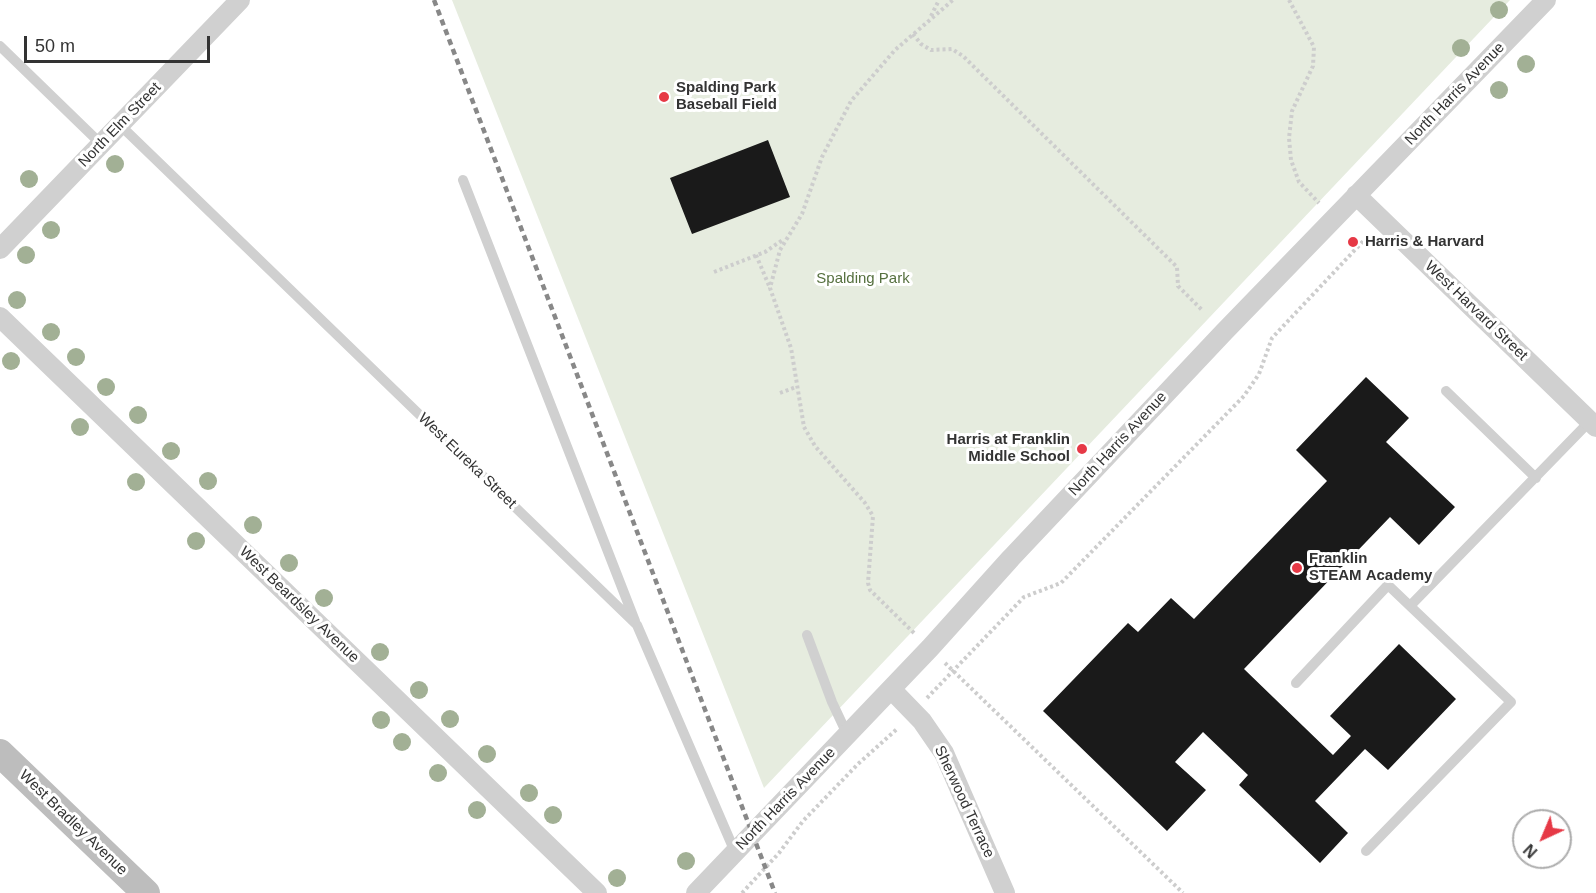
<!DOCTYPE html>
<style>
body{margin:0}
#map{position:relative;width:1596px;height:893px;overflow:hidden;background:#fff;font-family:Arial,sans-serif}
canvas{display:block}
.north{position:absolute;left:1512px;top:809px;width:60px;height:60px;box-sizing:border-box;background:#fff;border:2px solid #adadad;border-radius:50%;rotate:224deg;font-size:16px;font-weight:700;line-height:24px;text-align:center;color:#333}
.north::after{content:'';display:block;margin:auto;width:21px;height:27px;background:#e63946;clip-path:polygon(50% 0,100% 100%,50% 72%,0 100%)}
.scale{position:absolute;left:24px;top:36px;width:186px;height:27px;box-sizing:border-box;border:3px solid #333;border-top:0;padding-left:8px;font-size:18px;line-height:21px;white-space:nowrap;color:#333;-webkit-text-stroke:4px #fff;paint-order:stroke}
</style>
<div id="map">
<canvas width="1596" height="893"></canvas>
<div class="north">N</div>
<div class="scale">50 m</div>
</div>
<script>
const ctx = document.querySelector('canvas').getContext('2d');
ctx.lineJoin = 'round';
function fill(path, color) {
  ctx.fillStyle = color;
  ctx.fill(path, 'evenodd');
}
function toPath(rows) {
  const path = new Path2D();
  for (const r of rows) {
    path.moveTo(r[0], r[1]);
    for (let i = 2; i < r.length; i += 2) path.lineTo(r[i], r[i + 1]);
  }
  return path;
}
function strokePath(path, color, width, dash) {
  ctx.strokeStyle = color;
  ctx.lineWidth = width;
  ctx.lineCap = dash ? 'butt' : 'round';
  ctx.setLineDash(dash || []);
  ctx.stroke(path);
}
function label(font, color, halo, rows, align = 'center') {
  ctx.font = font + ' Arial,sans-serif';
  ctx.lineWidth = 6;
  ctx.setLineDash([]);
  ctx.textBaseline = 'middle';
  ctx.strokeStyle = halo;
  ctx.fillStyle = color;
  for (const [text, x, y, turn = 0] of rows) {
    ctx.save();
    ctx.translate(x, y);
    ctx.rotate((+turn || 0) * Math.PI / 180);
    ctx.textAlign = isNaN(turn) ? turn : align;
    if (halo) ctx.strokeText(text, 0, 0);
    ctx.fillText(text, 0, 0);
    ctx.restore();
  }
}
fill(toPath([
 [452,0,1510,0,764,788]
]), '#e6ecdf');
fill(toPath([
 [768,140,790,197,692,234,670,178],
 [1366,377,1409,418,1386,442,1455,507,1419,545,1390,517,1244,669,1333,755,1351,736,1330,716,1399,644,1456,699,1388,770,1365,749,1315,801,1348,833,1320,863,1239,785,1248,775,1203,732,1175,762,1206,790,1167,831,1043,711,1128,623,1138,632,1171,598,1194,619,1327,481,1296,450]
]), '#1a1a1a');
strokePath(toPath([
 [1289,0,1314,47,1313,66,1292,111,1289,138,1291,160,1299,182,1319,203],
 [931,16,939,0],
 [913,34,921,44,931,50,952,49,963,56,1177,267,1178,286,1203,311],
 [756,255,770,288],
 [714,272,765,252,784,239],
 [780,393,796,387],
 [914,633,870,590,868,583,873,516,865,503,815,446,804,427,791,348,770,288,780,250,802,214,822,157,851,101,895,50,953,0],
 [945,663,1183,893],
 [927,698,1024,597,1061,583,1244,396,1259,374,1272,338,1368,236],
 [742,893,779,853,803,821,858,764,898,728]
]), '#cdcdcd', 4, [3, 3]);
strokePath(toPath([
 [0,46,101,144],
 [120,125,637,625,735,852],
 [463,180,635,621],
 [1446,391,1536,478],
 [807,635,832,702,847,734],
 [1296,683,1388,585,1410,606],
 [1366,851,1511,702,1410,606,1590,421]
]), '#d0d0d0', 10);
strokePath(toPath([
 [1356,195,1596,427],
 [0,249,240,0],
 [0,317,597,893],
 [891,689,922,721,944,753,1005,893],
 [696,893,930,648,1011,558,1224,332,1546,0]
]), '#d0d0d0', 20);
strokePath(toPath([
 [0,753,146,893]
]), '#bdbdbd', 28);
strokePath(toPath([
 [434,0,775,893]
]), '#888', 4.5, [6, 4.5]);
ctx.fillStyle = '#a2b095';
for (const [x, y] of [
 [1499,10],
 [1461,48],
 [1526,64],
 [1499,90],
 [115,164],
 [29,179],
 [51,230],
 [26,255],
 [17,300],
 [51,332],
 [76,357],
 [11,361],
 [106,387],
 [138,415],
 [80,427],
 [171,451],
 [208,481],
 [136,482],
 [253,525],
 [196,541],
 [289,563],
 [324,598],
 [380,652],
 [419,690],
 [450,719],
 [381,720],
 [402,742],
 [487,754],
 [438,773],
 [529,793],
 [477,810],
 [553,815],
 [686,861],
 [617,878]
]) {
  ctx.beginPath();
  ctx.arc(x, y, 9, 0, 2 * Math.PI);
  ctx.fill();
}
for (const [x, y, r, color] of [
 [664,97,6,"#e63946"],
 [1353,242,6,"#e63946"],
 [1082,449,6,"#e63946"],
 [1297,568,6,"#e63946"]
]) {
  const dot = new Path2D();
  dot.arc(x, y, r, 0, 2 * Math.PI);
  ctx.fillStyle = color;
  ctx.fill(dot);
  strokePath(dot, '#fff', 2);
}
label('bold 15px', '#333', '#fff', [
 ["Spalding Park",676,88],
 ["Baseball Field",676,105],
 ["Harris & Harvard",1365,242],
 ["Harris at Franklin",1070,440,"right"],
 ["Middle School",1070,457,"right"],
 ["Franklin",1309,559],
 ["STEAM Academy",1309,576]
], 'left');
label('15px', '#333', '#fff', [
 ["North Harris Avenue",1455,94,-46],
 ["North Elm Street",120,125,-46],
 ["West Harvard Street",1476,311,44],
 ["North Harris Avenue",1118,444,-47],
 ["West Eureka Street",467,461,44],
 ["West Beardsley Avenue",299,605,44],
 ["North Harris Avenue",786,799,-46],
 ["Sherwood Terrace",964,802,65],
 ["West Bradley Avenue",73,823,44]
]);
label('15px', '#56703f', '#fff', [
 ["Spalding Park",863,279]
]);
</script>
